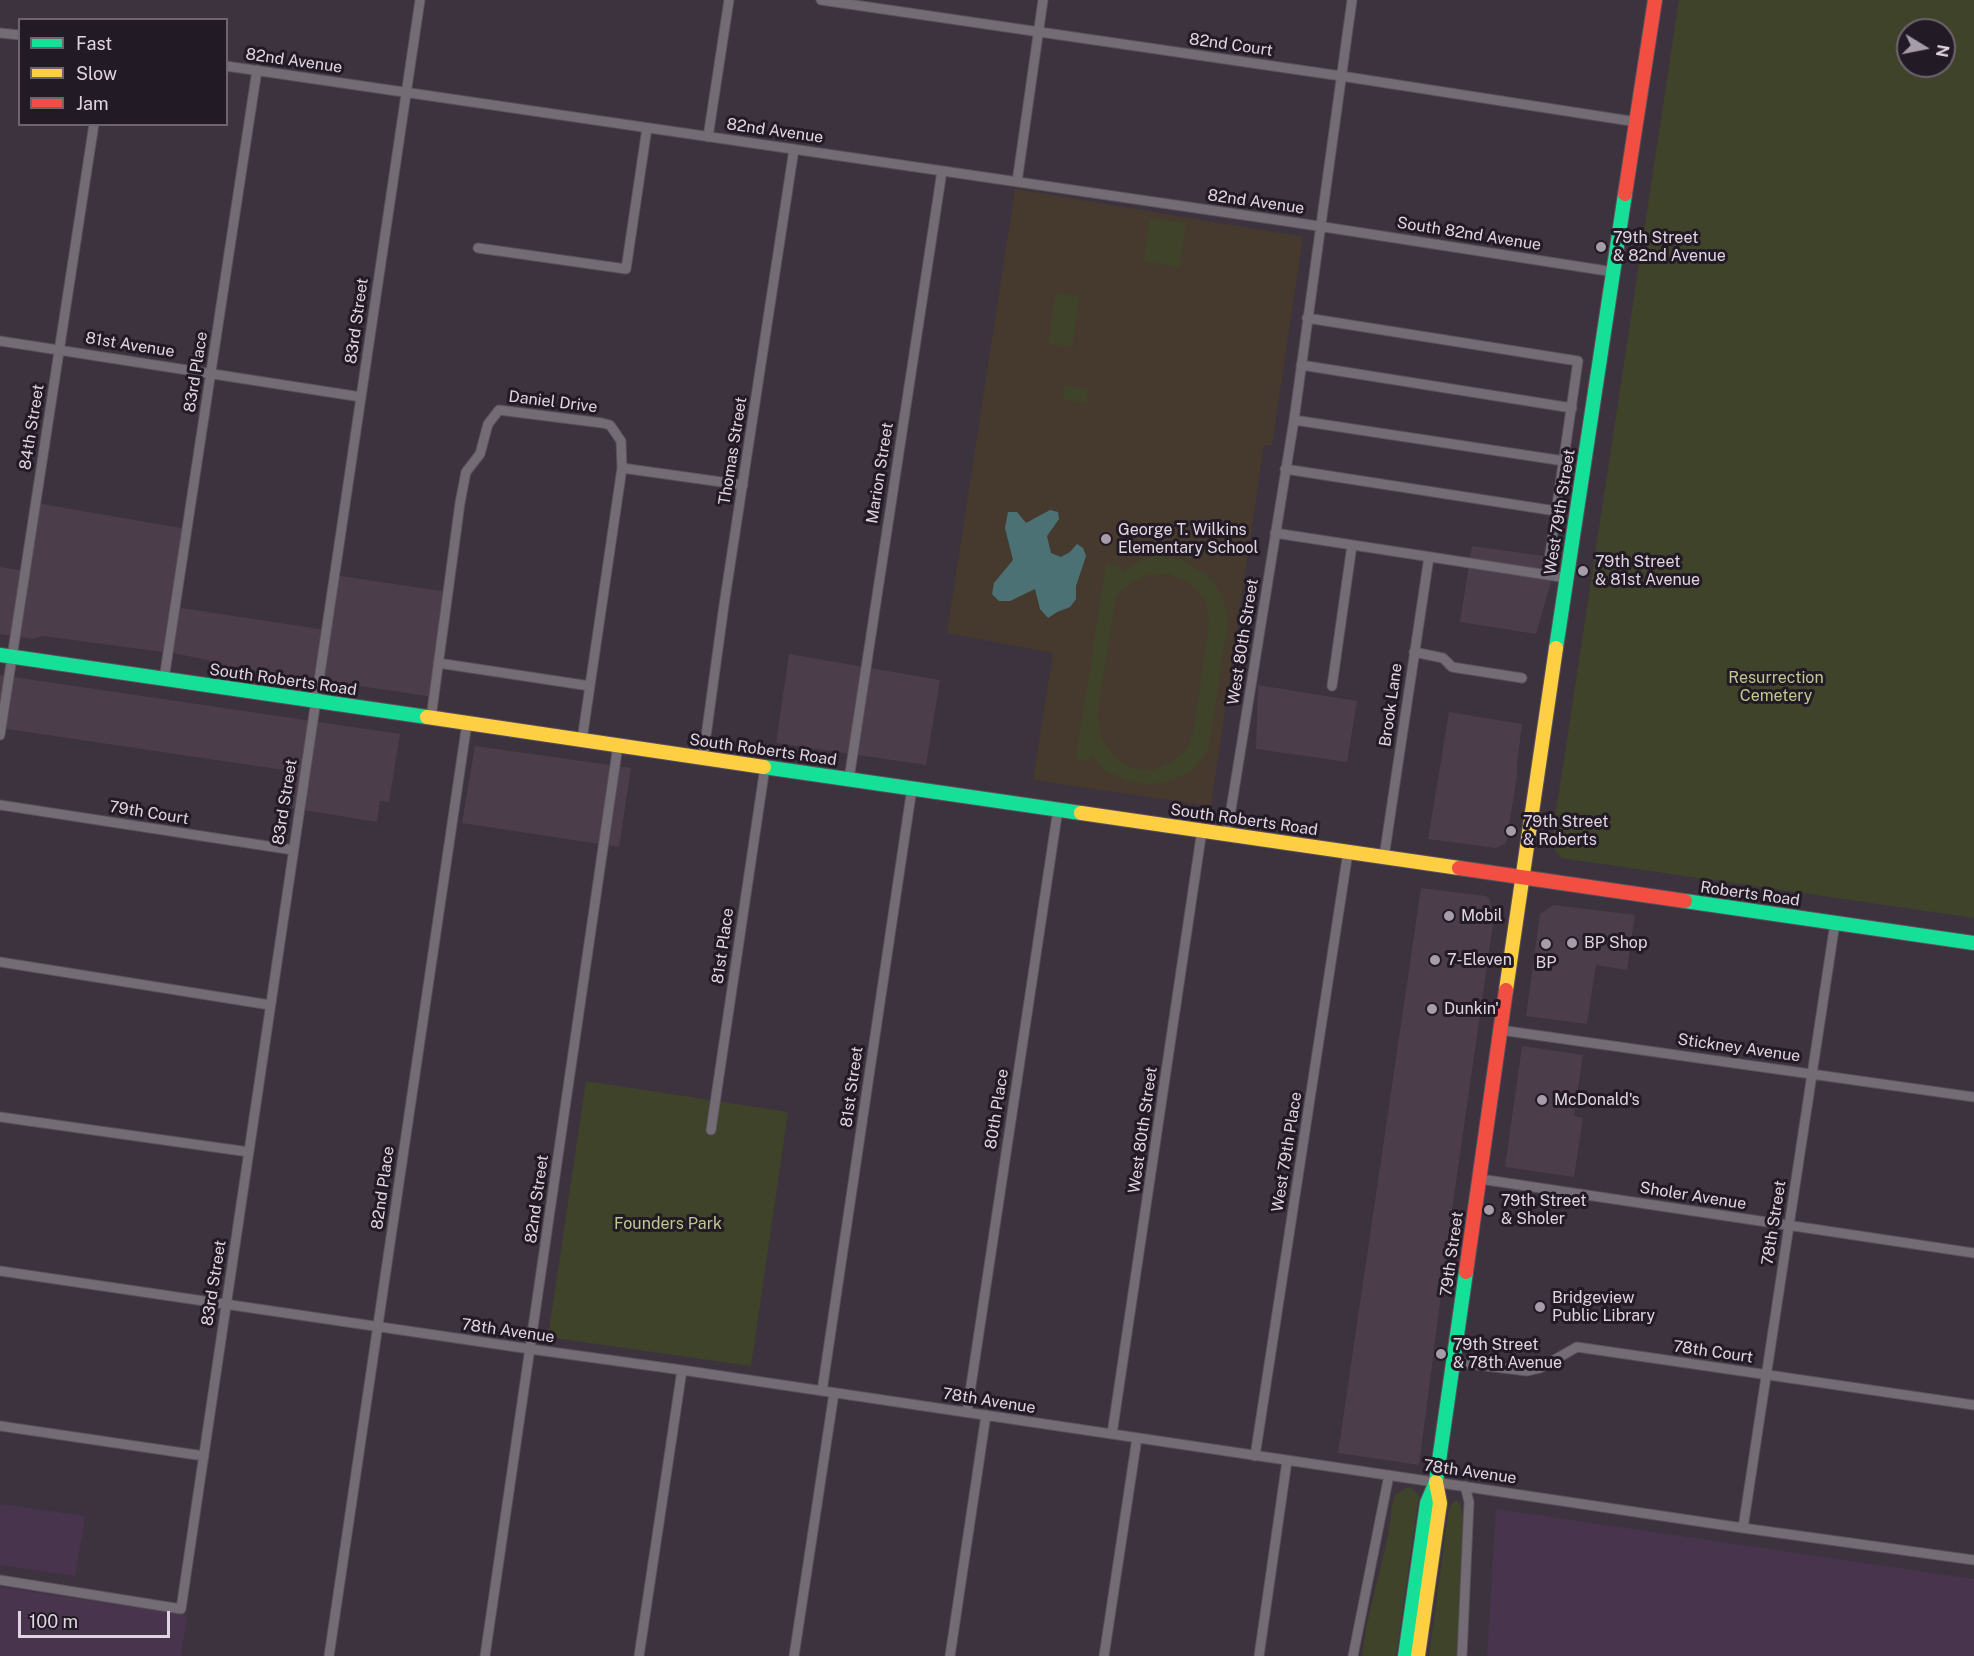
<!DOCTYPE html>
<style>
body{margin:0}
#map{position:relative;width:1974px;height:1656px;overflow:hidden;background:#3c333e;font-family:"Public Sans",sans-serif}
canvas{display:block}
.legend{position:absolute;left:18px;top:18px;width:210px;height:108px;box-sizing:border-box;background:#221a24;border:2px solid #6e6470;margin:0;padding:8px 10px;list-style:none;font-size:18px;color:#e0d4e2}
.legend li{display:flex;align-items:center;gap:12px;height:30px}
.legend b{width:30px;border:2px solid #6e6470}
.north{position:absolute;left:1896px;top:18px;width:60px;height:60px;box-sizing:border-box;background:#221a24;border:2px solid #6e6470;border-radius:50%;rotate:100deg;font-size:16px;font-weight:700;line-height:24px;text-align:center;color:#e0d4e2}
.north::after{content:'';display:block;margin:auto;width:21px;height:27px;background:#a79ca9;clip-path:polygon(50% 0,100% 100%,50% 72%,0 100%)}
.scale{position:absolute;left:18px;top:1611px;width:152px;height:27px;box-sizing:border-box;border:3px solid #e0d4e2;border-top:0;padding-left:8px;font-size:18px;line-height:21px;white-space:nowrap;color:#e0d4e2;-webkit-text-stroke:4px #221a24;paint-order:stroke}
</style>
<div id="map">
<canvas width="1974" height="1656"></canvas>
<ul class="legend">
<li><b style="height:8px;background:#16e098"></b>Fast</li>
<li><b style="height:8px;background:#ffcf43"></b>Slow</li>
<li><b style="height:8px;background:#f24e42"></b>Jam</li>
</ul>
<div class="north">N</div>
<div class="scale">100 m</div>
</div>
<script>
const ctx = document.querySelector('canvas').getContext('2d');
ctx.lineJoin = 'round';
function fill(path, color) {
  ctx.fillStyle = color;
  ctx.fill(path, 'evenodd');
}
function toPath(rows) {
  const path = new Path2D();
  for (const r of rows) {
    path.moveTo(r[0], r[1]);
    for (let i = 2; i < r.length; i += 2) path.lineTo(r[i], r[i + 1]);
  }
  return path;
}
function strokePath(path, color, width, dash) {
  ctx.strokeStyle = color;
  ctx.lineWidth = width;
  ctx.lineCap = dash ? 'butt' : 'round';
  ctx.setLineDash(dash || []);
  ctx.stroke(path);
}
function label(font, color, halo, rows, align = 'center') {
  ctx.font = font + ' "Public Sans",sans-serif';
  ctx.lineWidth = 6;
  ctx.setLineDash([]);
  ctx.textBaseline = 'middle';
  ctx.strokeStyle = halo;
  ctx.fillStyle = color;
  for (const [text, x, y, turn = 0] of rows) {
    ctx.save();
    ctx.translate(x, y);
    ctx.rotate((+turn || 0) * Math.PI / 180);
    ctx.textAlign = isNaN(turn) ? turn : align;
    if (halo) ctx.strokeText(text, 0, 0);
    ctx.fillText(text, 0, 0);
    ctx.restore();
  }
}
fill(toPath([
 [36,503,187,529,175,607,326,630,334,575,448,592,434,697,224,666,207,660,178,654,43,636,33,639,0,634,0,567,26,571],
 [1472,546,1558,558,1536,634,1460,622],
 [789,654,940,680,926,765,776,743],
 [0,675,400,734,389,802,380,801,377,822,292,808,297,772,0,728],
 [1258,685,1357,701,1347,762,1256,749],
 [1449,712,1522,724,1517,764,1517,777,1506,843,1496,848,1428,839],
 [475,746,631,768,619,847,462,823],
 [1421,888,1486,896,1490,900,1494,917,1453,1203,1419,1465,1338,1453],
 [1553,905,1635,915,1627,970,1596,965,1587,1024,1526,1016,1540,914],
 [1522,1046,1583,1055,1574,1116,1583,1118,1574,1177,1505,1167]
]), '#4c3d4a');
fill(toPath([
 [0,1504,85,1516,75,1576,0,1565],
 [1496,1509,1974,1579,1974,1656,1487,1656],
 [0,1587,187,1615,181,1656,0,1656]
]), '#49344d');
fill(toPath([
 [1015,189,1303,237,1272,445,1264,445,1211,806,1033,780,1053,653,947,633]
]), '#463a2e');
fill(toPath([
 [1679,0,1974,0,1974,918,1561,858,1551,845],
 [1908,30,1944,30,1944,66,1908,66],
 [1150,218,1186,223,1180,265,1178,267,1146,262,1144,259],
 [1056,293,1079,296,1072,347,1048,343],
 [1065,386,1088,389,1086,403,1063,399],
 [1158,555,1183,561,1207,575,1218,589,1225,606,1228,623,1208,749,1193,770,1172,780,1149,785,1127,780,1105,771,1092,755,1090,761,1076,759,1106,564,1121,567,1121,573,1139,561],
 [1166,573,1190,583,1206,601,1209,623,1194,730,1187,749,1170,763,1153,770,1133,769,1117,760,1101,739,1097,716,1116,596,1125,587,1143,576],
 [586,1081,788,1112,751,1366,548,1337],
 [1406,1488,1411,1488,1419,1495,1396,1656,1362,1656,1366,1628,1388,1536,1393,1501,1395,1495],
 [1456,1500,1460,1504,1463,1516,1457,1656,1429,1656,1448,1515,1451,1505]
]), '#3f432a');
fill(toPath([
 [1050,510,1058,512,1059,519,1047,536,1051,553,1061,557,1070,552,1077,544,1083,548,1086,556,1076,586,1076,599,1070,607,1057,612,1048,618,1040,609,1035,589,1010,601,999,601,992,594,994,583,1013,560,1005,528,1008,512,1017,512,1026,523]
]), '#4b7175');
const street = toPath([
 [821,0,1341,76,1637,122],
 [0,33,20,35],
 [226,66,1305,224,1614,272],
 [708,137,729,0],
 [1017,182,1043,0],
 [478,248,626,269,647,128],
 [1307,318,1578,361,1547,574],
 [0,341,361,397],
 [1301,365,1572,408],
 [1294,420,1564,461],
 [622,468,743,485],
 [1285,469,1556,511],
 [1275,533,1567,578],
 [1414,652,1443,658,1452,667,1522,678],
 [438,663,590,686],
 [164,679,257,70],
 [1332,686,1352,545],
 [431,718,460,503,466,472,480,454,488,424,499,410,602,423,610,425,621,441,622,468,582,740],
 [0,735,94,124],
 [703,758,724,605,794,149],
 [849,779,942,171],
 [0,805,293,850],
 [1227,834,1294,420,1352,0],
 [1384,857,1429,557],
 [0,962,270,1005],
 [1500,1030,1974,1097],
 [0,1117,249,1152],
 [711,1130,765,767],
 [1480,1179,1974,1253],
 [0,1271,530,1349,682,1370,1743,1528,1974,1560],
 [1453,1362,1527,1371,1540,1368,1577,1347,1974,1405],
 [822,1391,912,788],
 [967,1412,1058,809],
 [0,1426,204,1456],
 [1112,1434,1202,830],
 [1255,1456,1348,852],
 [1743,1528,1835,923],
 [0,1580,181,1609,420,0],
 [329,1656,467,723],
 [485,1656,618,745],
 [639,1656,682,1370],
 [794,1656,834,1393],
 [950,1656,986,1415],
 [1104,1656,1137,1438],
 [1259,1656,1287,1461],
 [1353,1656,1389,1475],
 [1462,1656,1469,1502,1465,1486]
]);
const fast = toPath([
 [1556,648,1625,194],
 [0,655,427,717],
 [764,767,1081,813],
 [1685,901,1974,943],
 [1405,1656,1427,1503,1436,1482,1466,1272]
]);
const slow = toPath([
 [427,717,764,767],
 [1081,813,1459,868],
 [1506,990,1556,648],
 [1418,1656,1440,1503,1436,1482]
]);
const jam = toPath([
 [1625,194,1655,0],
 [1459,868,1685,901],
 [1466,1272,1506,990]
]);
strokePath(street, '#59505b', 11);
strokePath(fast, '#59505b', 16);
strokePath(slow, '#59505b', 16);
strokePath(jam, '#59505b', 16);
strokePath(street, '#736c75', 9);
strokePath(fast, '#16e098', 14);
strokePath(slow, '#ffcf43', 14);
strokePath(jam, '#f24e42', 14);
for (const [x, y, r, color] of [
 [1601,247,6,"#a79ca9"],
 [1106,539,6,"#a79ca9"],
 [1583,571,6,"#a79ca9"],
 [1511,831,6,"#a79ca9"],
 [1449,916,6,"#a79ca9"],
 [1572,943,6,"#a79ca9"],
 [1546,944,6,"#a79ca9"],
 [1435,960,6,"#a79ca9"],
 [1432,1009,6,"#a79ca9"],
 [1542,1100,6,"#a79ca9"],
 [1489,1210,6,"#a79ca9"],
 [1540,1307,6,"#a79ca9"],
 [1441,1354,6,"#a79ca9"]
]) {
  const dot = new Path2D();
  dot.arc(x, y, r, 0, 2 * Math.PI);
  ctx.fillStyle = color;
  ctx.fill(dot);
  strokePath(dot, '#221a24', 2);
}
label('16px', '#e0d4e2', '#221a24', [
 ["82nd Court",1231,45,8],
 ["82nd Avenue",294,61,8],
 ["82nd Avenue",775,131,8],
 ["82nd Avenue",1256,202,8],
 ["South 82nd Avenue",1469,234,9],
 ["83rd Street",357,321,-82],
 ["81st Avenue",130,345,9],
 ["83rd Place",196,372,-81],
 ["Daniel Drive",553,402,7],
 ["84th Street",32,427,-81],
 ["Thomas Street",733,451,-81],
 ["Marion Street",880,473,-81],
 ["West 79th Street",1560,512,-81],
 ["West 80th Street",1243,642,-81],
 ["South Roberts Road",283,680,8],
 ["Brook Lane",1391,705,-82],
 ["South Roberts Road",763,750,8],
 ["83rd Street",285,802,-81],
 ["79th Court",149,813,9],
 ["South Roberts Road",1244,820,8],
 ["Roberts Road",1750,894,8],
 ["81st Place",723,946,-82],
 ["Stickney Avenue",1739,1048,8],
 ["81st Street",852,1087,-82],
 ["80th Place",997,1109,-81],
 ["West 80th Street",1143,1130,-82],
 ["West 79th Place",1287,1152,-81],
 ["82nd Place",383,1188,-82],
 ["Sholer Avenue",1693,1196,9],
 ["82nd Street",537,1199,-82],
 ["78th Street",1774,1223,-81],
 ["79th Street",1452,1254,-82],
 ["83rd Street",214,1283,-81],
 ["78th Avenue",508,1331,8],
 ["78th Court",1713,1352,8],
 ["78th Avenue",989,1401,9],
 ["78th Avenue",1470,1472,8]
]);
label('16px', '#e0d4e2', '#221a24', [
 ["79th Street",1613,238],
 ["& 82nd Avenue",1613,256],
 ["George T. Wilkins",1118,530],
 ["Elementary School",1118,548],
 ["79th Street",1595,562],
 ["& 81st Avenue",1595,580],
 ["79th Street",1523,822],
 ["& Roberts",1523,840],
 ["Mobil",1461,916],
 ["BP Shop",1584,943],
 ["7-Eleven",1447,960],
 ["BP",1546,963,"center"],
 ["Dunkin'",1444,1009],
 ["McDonald's",1554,1100],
 ["79th Street",1501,1201],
 ["& Sholer",1501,1219],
 ["Bridgeview",1552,1298],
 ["Public Library",1552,1316],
 ["79th Street",1453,1345],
 ["& 78th Avenue",1453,1363]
], 'left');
label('16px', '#bfc990', '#221a24', [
 ["Resurrection",1776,678],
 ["Cemetery",1776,696],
 ["Founders Park",668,1224]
]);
</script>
